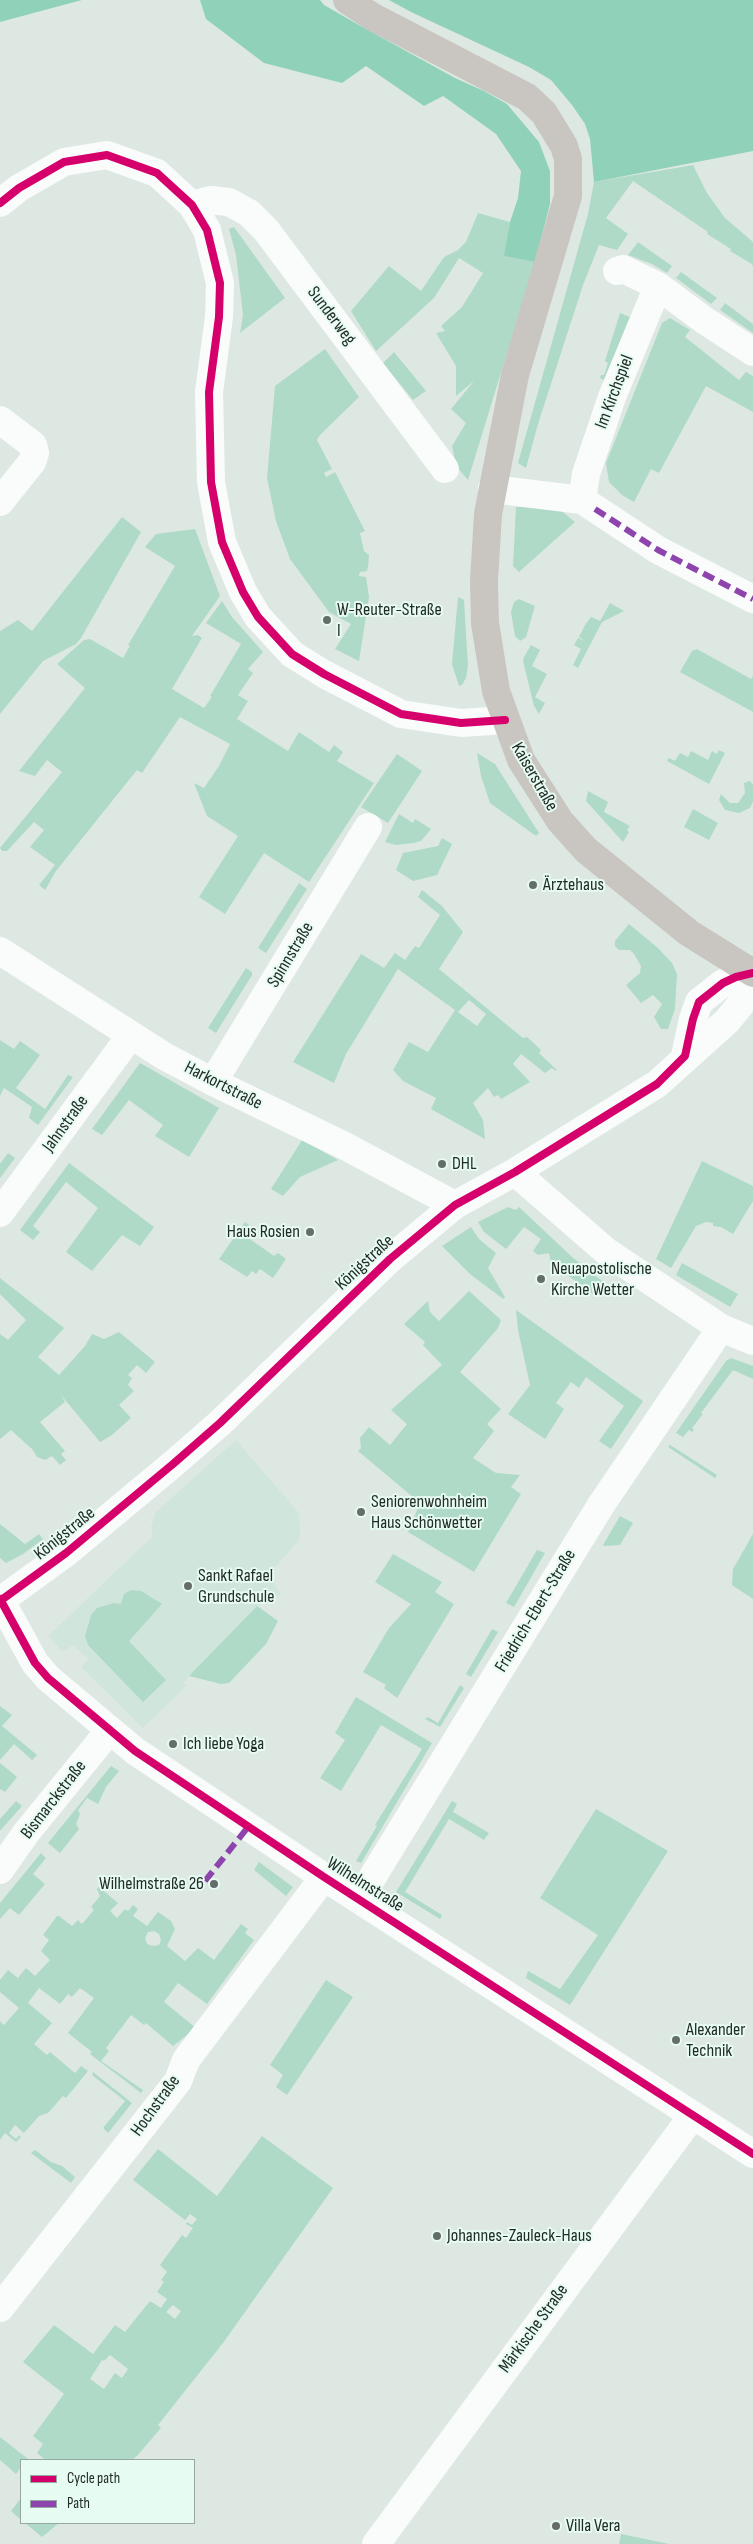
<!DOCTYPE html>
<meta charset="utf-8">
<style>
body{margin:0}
#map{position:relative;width:753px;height:2544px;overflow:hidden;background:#dee8e3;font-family:"Sofia Sans Condensed",sans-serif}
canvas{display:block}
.legend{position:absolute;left:20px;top:2459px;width:175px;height:65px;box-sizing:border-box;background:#e6fbf1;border:1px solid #98a8a0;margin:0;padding:6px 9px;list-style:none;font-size:15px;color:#232b27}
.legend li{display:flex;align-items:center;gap:10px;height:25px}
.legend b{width:25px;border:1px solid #98a8a0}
</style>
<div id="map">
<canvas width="753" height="2544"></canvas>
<ul class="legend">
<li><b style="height:6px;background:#d6006c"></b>Cycle path</li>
<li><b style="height:6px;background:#8e44ad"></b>Path</li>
</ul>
</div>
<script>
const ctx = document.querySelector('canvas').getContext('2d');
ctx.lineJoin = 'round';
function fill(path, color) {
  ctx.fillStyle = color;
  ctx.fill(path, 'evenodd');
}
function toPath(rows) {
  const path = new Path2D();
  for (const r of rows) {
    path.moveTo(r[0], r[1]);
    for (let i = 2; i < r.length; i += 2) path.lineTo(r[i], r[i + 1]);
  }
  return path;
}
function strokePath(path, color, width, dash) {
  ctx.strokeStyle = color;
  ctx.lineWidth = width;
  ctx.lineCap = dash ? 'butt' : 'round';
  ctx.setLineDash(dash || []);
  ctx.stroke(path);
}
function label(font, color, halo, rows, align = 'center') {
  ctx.font = font + ' "Sofia Sans Condensed",sans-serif';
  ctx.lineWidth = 4;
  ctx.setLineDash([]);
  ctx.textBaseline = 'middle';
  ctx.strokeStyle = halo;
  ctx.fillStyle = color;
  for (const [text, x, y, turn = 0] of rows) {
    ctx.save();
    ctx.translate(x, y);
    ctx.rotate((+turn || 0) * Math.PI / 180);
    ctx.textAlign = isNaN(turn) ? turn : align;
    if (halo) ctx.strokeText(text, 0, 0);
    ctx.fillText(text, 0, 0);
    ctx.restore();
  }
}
fill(toPath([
 [236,1440,299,1513,300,1539,268,1575,281,1594,257,1606,182,1684,187,1685,143,1728,81,1667,88,1659,73,1645,63,1652,48,1636,153,1536,151,1527,156,1512],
 [114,1603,121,1604,129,1641,166,1680,87,1624,97,1608]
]), '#d0e5db');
fill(toPath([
 [693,165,707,193,725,218,753,242,753,267,752,264,730,251,731,249,707,234,708,232,633,181,606,218,628,234,617,250,599,245,583,285,538,424,526,468,518,463,588,214,594,182],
 [478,213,510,222,505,256,535,262,468,480,456,466,452,446,466,423,451,409,474,381,456,396,456,366,436,333,445,331,441,326,462,307,483,273,459,258,434,298,376,351,351,311,389,266,421,291,444,257,458,250,466,242],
 [234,227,285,298,240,333,243,315,236,255,229,229],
 [638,242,672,266,667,273,652,264,628,255],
 [681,272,717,298,711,304,676,278],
 [725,303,753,324,753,333,720,310],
 [620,313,630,317,604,380,600,378,601,375,604,375,608,363,605,361],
 [670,318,690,330,685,337,739,380,746,372,753,376,753,412,706,386,659,473,651,469,634,502,622,495,609,482,606,463,662,323],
 [325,349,359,397,319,436,317,440,332,469,324,473,326,477,335,472,365,531,360,533,364,551,369,555,368,567,367,571,360,572,359,576,366,577,369,597,359,661,335,649,351,624,329,612,290,559,276,521,267,478,275,386],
 [394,352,426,391,413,400,383,363],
 [516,507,558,508,575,522,519,572,513,566],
 [122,517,141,532,81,638,76,644,43,661,0,714,0,631,18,620,32,631],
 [195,529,220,596,192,636,198,635,202,638,172,689,204,708,212,697,210,696,241,644,206,623,222,601,232,617,263,652,248,669,253,673,238,695,248,701,237,719,288,751,299,732,329,752,334,745,343,752,337,761,374,783,309,882,264,853,225,914,199,897,238,836,207,816,194,783,204,788,219,766,230,744,180,717,142,773,137,770,56,871,45,890,39,885,55,865,30,847,44,830,34,822,7,851,2,851,0,848,62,772,47,760,35,776,19,771,85,688,57,664,84,640,90,639,123,658,130,646,128,645,175,566,145,547,156,534],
 [458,597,464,600,468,666,466,678,462,685,459,686,452,664],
 [519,599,535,606,526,637,520,641,515,636,511,612,514,602],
 [610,603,624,611,602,622,578,668,573,665,581,649,574,645,578,638,585,641,579,637,585,625,591,617,600,621],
 [531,645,540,650,532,666,547,674,535,697,545,703,539,714,534,706,524,665,523,659],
 [697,649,751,679,753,676,753,712,680,672,692,651],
 [719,750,725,753,709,784,667,761,669,758,675,761,680,753,688,757,691,751,708,760,712,751,717,754],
 [477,753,495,764,539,833,536,836,490,803,481,776],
 [397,754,422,771,388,823,361,807],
 [750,781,753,785,753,801,750,808,739,813,725,810,719,800,721,794,730,803,738,803,745,793,744,783],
 [588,791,608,802,604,812,630,826,627,830,629,832,623,842,586,801],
 [693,809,718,823,709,840,684,827],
 [399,814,413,823,415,819,431,829,421,841,414,843,396,845,385,842],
 [442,838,452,844,437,875,413,881,396,870,403,853,438,846],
 [299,883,307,889,266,953,258,948],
 [422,890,442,906,463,932,439,969,523,1038,527,1037,541,1050,539,1053,557,1070,556,1071,552,1068,545,1073,521,1054,513,1064,530,1082,501,1099,498,1095,494,1097,488,1088,473,1103,483,1120,485,1139,431,1109,436,1098,403,1081,393,1070,409,1042,428,1052,455,1010,398,969,346,1054,334,1083,293,1062,361,954,384,968,395,953,405,960,415,946,419,948,423,942,440,915,418,897],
 [469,1000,486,1014,477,1026,458,1012],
 [629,924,658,948,672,963,677,974,675,1009,668,1029,661,1029,654,1017,662,1004,653,995,641,1003,626,985,640,973,641,966,634,954,630,950,619,950,615,946,615,941],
 [246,968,252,972,252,975,216,1033,208,1028],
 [0,1040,14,1049,20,1041,40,1055,16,1088,45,1109,68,1075,73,1077,38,1125,29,1118,32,1107,4,1088,0,1096],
 [140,1063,219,1108,189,1157,155,1136,163,1125,129,1100,102,1135,92,1129],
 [302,1140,338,1160,300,1177,283,1196,271,1189],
 [8,1153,15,1158,0,1178,0,1164],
 [702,1161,753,1186,753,1201,733,1234,721,1227,713,1226,713,1223,706,1222,696,1226,671,1268,656,1259],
 [69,1163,154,1227,140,1246,122,1235,92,1271,66,1252,98,1208,66,1182,33,1226,40,1232,33,1240,20,1230],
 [508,1207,516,1210,519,1207,572,1257,606,1284,598,1294,593,1294,551,1263,549,1253,538,1255,533,1251,541,1239,524,1227,506,1249,484,1232,478,1222],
 [245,1222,249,1225,243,1234,274,1256,278,1253,286,1259,273,1278,260,1269,256,1274,252,1271,247,1277,219,1259],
 [471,1227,479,1239,496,1253,488,1268,505,1297,503,1299,470,1274,442,1246],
 [682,1263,738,1294,730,1307,676,1275],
 [0,1278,64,1328,38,1357,59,1375,85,1346,92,1334,104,1339,119,1332,155,1362,146,1373,137,1365,128,1375,132,1378,128,1385,134,1391,119,1405,131,1418,112,1435,100,1442,61,1395,65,1402,40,1422,65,1451,61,1454,66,1460,60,1465,52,1456,45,1460,37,1457,32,1449,11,1430,0,1439,0,1334,8,1340,26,1320,0,1294],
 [469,1291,501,1320,498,1328,460,1372,501,1409,487,1424,494,1431,473,1458,496,1473,520,1475,511,1487,521,1494,474,1572,408,1532,420,1503,358,1451,361,1448,360,1438,369,1427,390,1445,407,1424,391,1410,442,1365,423,1345,425,1342,404,1324,428,1301,430,1312,439,1321],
 [516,1310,643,1401,611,1449,599,1441,624,1406,586,1377,579,1388,571,1382,556,1403,564,1409,545,1439,508,1414,530,1385,518,1330],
 [731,1358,753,1366,753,1379,733,1370,701,1413,703,1414,692,1428,694,1430,692,1432,689,1430,683,1437,676,1433,726,1361],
 [670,1445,717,1475,715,1478,668,1447],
 [620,1516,633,1523,620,1545,605,1546,603,1545],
 [0,1524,25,1544,39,1534,43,1539,23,1554,6,1563,0,1558],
 [753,1534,753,1599,732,1585,733,1569],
 [537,1550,545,1553,514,1607,506,1603],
 [393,1554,442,1582,435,1592,454,1604,397,1698,384,1688,386,1685,363,1672,389,1628,411,1604,375,1582],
 [131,1590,141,1591,162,1604,129,1641,166,1680,143,1702,88,1645,85,1636,91,1615,97,1608,114,1603,121,1604,124,1594],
 [257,1606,278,1621,266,1644,229,1683,221,1684,189,1676],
 [492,1629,498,1632,471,1677,466,1674],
 [460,1685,464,1688,440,1727,425,1719,428,1717,438,1723],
 [356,1697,432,1743,361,1863,356,1861,377,1826,375,1825,422,1749,381,1725,341,1791,320,1778,345,1740,335,1733],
 [0,1706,12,1715,2,1726,37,1755,32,1760,14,1744,0,1760],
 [0,1763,17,1777,5,1792,0,1789],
 [111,1766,119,1771,106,1787,98,1804,87,1798,78,1810,80,1814,76,1824,79,1829,60,1853,48,1843],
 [16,1801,22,1806,0,1831,0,1819],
 [452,1801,457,1804,453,1812,489,1833,484,1840,449,1819,405,1892,442,1915,440,1919,396,1892],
 [596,1809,668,1851,570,2005,526,1978,528,1971,560,1989,598,1935,540,1898],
 [41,1853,46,1858,33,1874,45,1884,19,1915,10,1908,0,1919,0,1903],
 [259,1862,293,1887,286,1896,254,1870],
 [99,1887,118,1903,110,1911,117,1918,125,1909,128,1911,133,1905,138,1909,133,1916,147,1926,158,1912,171,1921,175,1929,167,1946,185,1961,198,1948,214,1960,241,1924,248,1929,245,1933,254,1940,207,2004,178,1983,164,2002,196,2028,173,2046,146,2023,144,2025,131,2015,106,2048,109,2051,101,2061,143,2090,141,2093,90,2054,92,2052,68,2033,94,1998,80,1988,72,1997,68,1994,60,2004,39,1988,28,2003,52,2023,34,2044,47,2055,50,2052,75,2073,81,2066,88,2071,66,2098,63,2096,48,2113,39,2116,24,2133,15,2125,9,2133,16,2139,19,2135,21,2137,16,2142,5,2133,0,2140,0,2021,4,2025,19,2008,0,1992,0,1980,8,1970,18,1978,26,1968,35,1976,50,1960,41,1951,49,1940,43,1935,57,1916,59,1916,72,1926,78,1920,82,1924,94,1910,91,1907,100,1896,97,1889],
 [154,1931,159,1934,161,1940,159,1945,152,1946,147,1944,145,1938,148,1932],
 [326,1980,353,1997,287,2095,276,2087,283,2075,270,2065],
 [93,2072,132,2103,108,2133,103,2128,125,2101,92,2075],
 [262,2136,333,2188,223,2343,158,2425,161,2428,137,2456,132,2460,43,2460,44,2459,37,2453,43,2444,33,2436,64,2394,23,2362,54,2325,93,2354,115,2325,125,2332,150,2301,161,2308,167,2299,157,2292,164,2282,161,2280,167,2272,160,2265,182,2235,186,2238,193,2228,186,2224,187,2222,192,2225,197,2219,190,2214,185,2220,133,2180,158,2149,217,2196],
 [173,2305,181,2311,175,2319,166,2312],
 [110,2355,128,2369,122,2378,115,2373,104,2389,90,2379,102,2360,104,2361],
 [35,2150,51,2162,62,2166,75,2177,71,2183,31,2153],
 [0,2437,28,2459,21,2460,21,2467,16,2474,0,2460],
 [21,2498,21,2520,11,2511],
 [25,2523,59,2523,42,2537],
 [621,2534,669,2544,619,2544]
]), '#aedac7');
fill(toPath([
 [0,0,82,0,0,22],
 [200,0,320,0,324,5,359,25,455,78,484,91,507,104,539,142,550,171,550,204,535,262,504,256,510,222,518,198,521,171,496,134,443,96,424,106,366,66,342,83,264,63,206,19],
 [389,0,753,0,753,151,594,182,590,139,585,124,572,105,551,80,529,67,411,12]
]), '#90d2b9');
strokePath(toPath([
 [0,203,19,188,64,162,107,155,157,173,192,205,207,230,220,283,219,317,209,392,211,482,222,542,243,592,258,617,292,654,324,674,401,714,461,723,505,720],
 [192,205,210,200,229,202,249,213,266,230,445,469],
 [617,271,623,269,658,286,704,320,753,352],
 [0,420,33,445,35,453,32,462,0,502],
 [492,489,582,500,658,550,753,599],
 [582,500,586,474,612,397,658,286],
 [0,951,164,1056,213,1082,345,1146,455,1205],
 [685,1056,693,1019,699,1002,723,983,753,971],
 [213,1082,368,827],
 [515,1172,607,1252,721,1328,753,1341],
 [0,1213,131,1035],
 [0,1599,35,1663,48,1678,135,1751,324,1877,753,2154],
 [0,1601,66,1553,173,1464,220,1423,390,1259,455,1205,515,1172,657,1084,727,1021,750,993,753,987],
 [0,1870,26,1833,109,1731],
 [359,1899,601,1505,721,1328],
 [0,2308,178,2081,186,2060,324,1877],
 [376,2544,693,2115]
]), '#fafcfb', 28);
strokePath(toPath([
 [347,0,373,17,527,97,544,113,564,146,568,159,568,196,515,375,488,514,484,581,485,623,496,691,521,760,560,821,586,850,689,933,753,973]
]), '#c9c6c2', 28);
strokePath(toPath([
 [595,509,658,550,753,599],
 [205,1881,248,1827]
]), '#8e44ad', 6, [12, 6]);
strokePath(toPath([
 [0,203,19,188,64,162,107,155,157,173,192,205,207,230,220,283,219,317,209,392,211,482,222,542,243,592,258,617,292,654,324,674,401,714,461,723,505,720],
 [0,1599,35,1663,48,1678,135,1751,324,1877,753,2154],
 [0,1601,66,1553,173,1464,220,1423,390,1259,455,1205,515,1172,657,1084,685,1056,693,1019,699,1002,723,983,736,977,753,973]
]), '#d6006c', 8);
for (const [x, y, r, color] of [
 [327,620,5,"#646d69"],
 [533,885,5,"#646d69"],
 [442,1164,5,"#646d69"],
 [310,1232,5,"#646d69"],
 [541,1279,5,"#646d69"],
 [361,1512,5,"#646d69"],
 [188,1586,5,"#646d69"],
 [173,1744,5,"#646d69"],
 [214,1884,5,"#646d69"],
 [676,2040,5,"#646d69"],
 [437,2236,5,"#646d69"],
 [556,2526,5,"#646d69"]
]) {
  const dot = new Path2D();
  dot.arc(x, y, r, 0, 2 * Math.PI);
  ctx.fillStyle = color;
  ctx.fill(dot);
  strokePath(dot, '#e6fbf1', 2);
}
label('18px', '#232b27', '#e6fbf1', [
 ["Sunderweg",331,316,53],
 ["Im Kirchspiel",615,392,-69],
 ["Kaiserstraße",534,777,60],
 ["Spinnstraße",291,955,-59],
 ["Harkortstraße",223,1086,27],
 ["Jahnstraße",66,1124,-54],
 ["Königstraße",365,1263,-43],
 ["Königstraße",65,1534,-39],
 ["Friedrich-Ebert-Straße",536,1611,-59],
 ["Bismarckstraße",54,1800,-52],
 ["Wilhelmstraße",365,1885,32],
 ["Hochstraße",156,2106,-54],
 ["Märkische Straße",534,2329,-54]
]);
label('18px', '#232b27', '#e6fbf1', [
 ["W-Reuter-Straße",337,610],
 ["I",337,631],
 ["Ärztehaus",543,885],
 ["DHL",452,1164],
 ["Haus Rosien",300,1232,"right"],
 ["Neuapostolische",551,1269],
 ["Kirche Wetter",551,1290],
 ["Seniorenwohnheim",371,1502],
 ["Haus Schönwetter",371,1523],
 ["Sankt Rafael",198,1576],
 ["Grundschule",198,1597],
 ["Ich liebe Yoga",183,1744],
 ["Wilhelmstraße 26",204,1884,"right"],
 ["Alexander",686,2030],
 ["Technik",686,2051],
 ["Johannes-Zauleck-Haus",447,2236],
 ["Villa Vera",566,2526]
], 'left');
</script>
